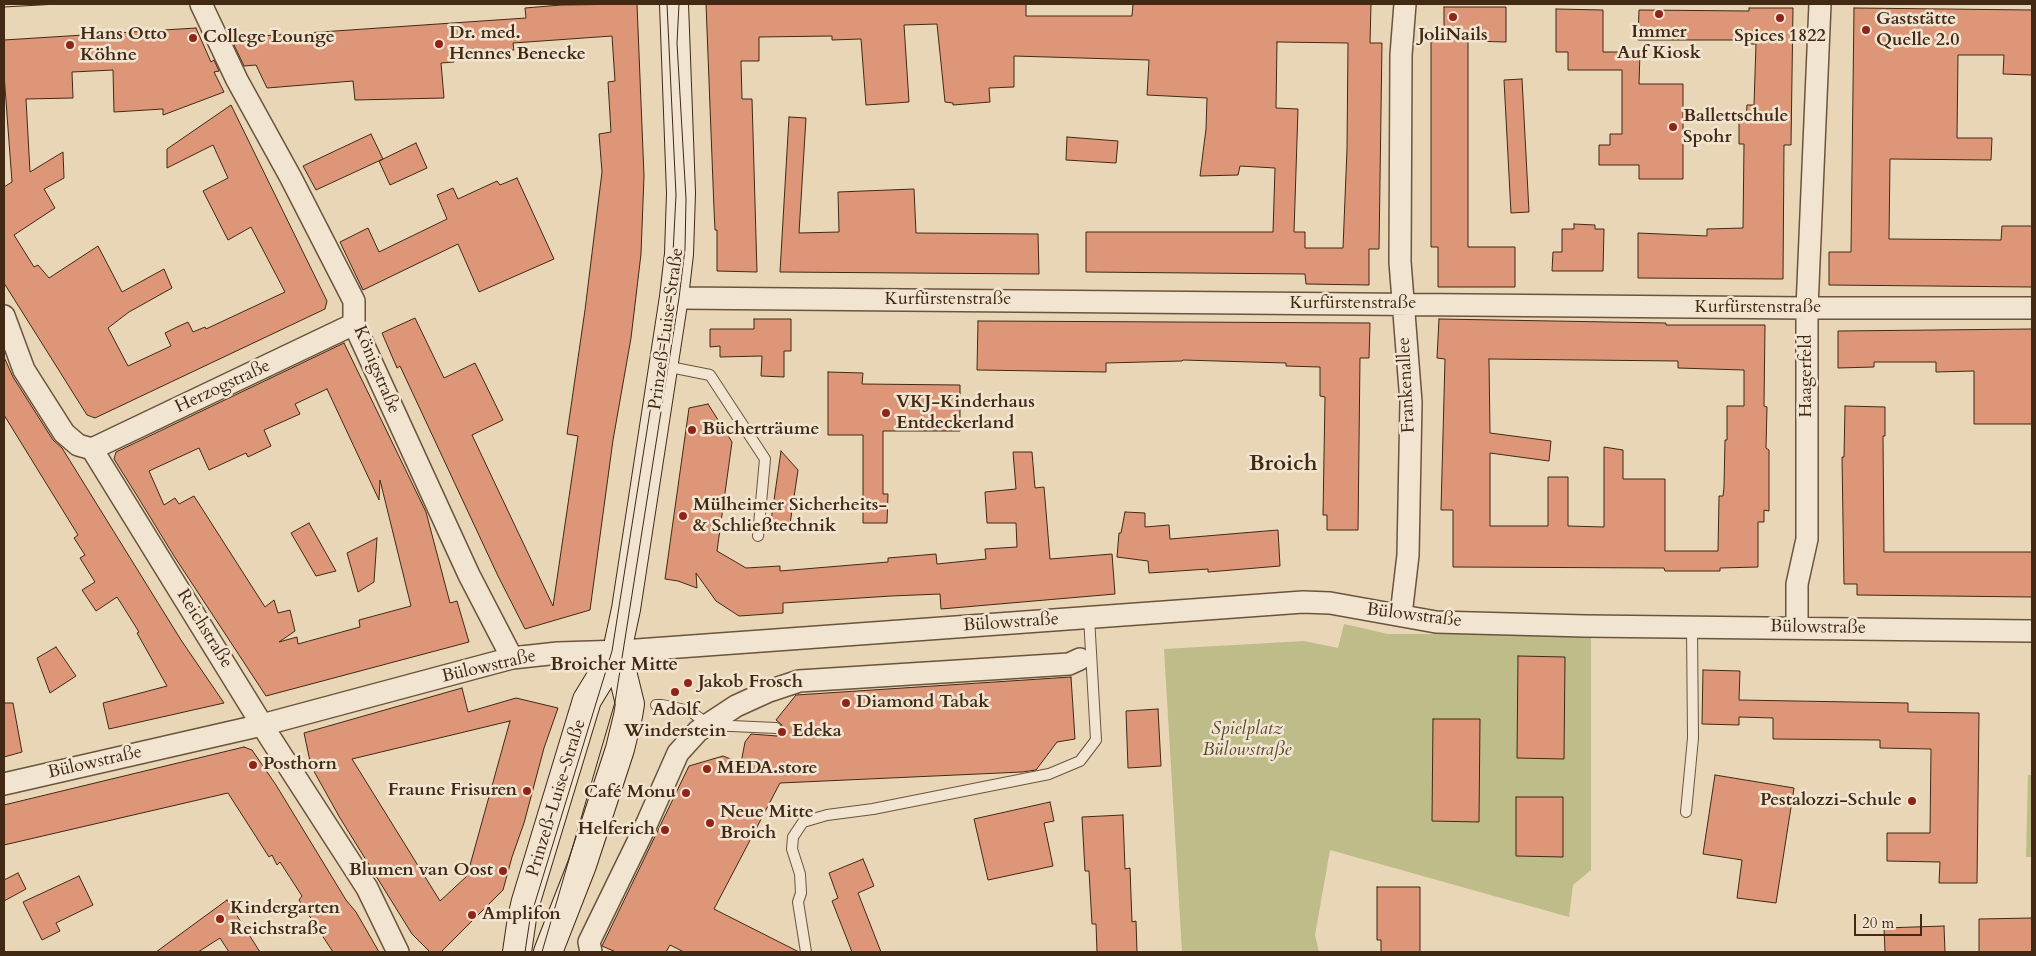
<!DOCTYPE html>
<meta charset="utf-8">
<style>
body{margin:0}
#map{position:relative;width:2036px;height:956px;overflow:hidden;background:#e9d6b6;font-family:Cardo,serif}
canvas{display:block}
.frame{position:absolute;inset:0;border:5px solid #412914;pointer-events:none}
.scale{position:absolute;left:1854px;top:914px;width:68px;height:22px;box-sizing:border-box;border:2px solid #412914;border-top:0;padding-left:6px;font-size:15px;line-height:18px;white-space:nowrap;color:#412914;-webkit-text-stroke:4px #f1e4d0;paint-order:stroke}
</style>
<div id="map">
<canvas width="2036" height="956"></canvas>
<div class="frame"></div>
<div class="scale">20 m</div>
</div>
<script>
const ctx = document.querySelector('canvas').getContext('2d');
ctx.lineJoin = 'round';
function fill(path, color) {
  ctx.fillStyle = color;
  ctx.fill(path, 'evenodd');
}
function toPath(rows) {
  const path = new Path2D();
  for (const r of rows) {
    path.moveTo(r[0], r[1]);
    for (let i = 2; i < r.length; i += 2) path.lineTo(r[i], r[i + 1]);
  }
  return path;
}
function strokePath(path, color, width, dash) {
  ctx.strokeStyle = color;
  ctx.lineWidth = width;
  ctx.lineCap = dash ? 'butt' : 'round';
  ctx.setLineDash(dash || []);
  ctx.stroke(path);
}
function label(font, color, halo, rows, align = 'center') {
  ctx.font = font + ' Cardo,serif';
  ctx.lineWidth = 5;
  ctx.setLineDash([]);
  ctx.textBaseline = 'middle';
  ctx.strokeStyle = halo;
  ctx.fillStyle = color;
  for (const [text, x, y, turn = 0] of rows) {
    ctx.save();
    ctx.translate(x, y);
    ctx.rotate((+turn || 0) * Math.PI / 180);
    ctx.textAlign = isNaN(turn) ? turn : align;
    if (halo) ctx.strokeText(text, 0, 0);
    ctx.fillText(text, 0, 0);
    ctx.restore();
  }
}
fill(toPath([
 [1344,624,1388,634,1591,634,1591,870,1573,885,1569,917,1330,850,1315,935,1319,952,1182,952,1164,649,1304,641,1338,648],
 [2028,775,2032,775,2032,857,2026,857]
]), '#bebc89');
const building = toPath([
 [637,4,644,176,641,254,631,338,613,440,590,610,525,629,498,576,400,366,397,368,382,333,415,318,444,378,475,363,503,420,472,435,553,606,578,436,567,434,585,310,602,172,599,134,611,132,608,82,615,81,612,36,513,43,514,50,454,54,454,62,441,63,444,98,355,100,353,81,267,88,256,65,244,66,234,45,247,37,526,18,525,8,561,5,637,4],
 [706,4,1026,4,1026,16,1132,16,1133,4,1371,4,1370,43,1382,43,1379,249,1369,249,1369,285,1306,284,1305,274,1086,272,1086,232,1273,232,1275,168,1240,166,1238,175,1200,176,1206,129,1207,98,1147,95,1149,60,1014,56,1014,87,989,88,990,102,953,105,953,103,945,102,937,24,904,25,909,102,866,105,861,39,832,40,832,36,759,37,759,61,741,61,742,99,752,99,757,272,717,271,717,230,715,230,714,209,706,4],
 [1277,42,1348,43,1347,149,1343,248,1305,248,1305,232,1294,232,1298,109,1276,108,1277,42],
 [1444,7,1506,7,1506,42,1468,41,1468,247,1515,247,1515,287,1438,287,1438,247,1431,247,1431,41,1444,41,1444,7],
 [1749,8,1793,8,1791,145,1784,145,1783,279,1638,278,1638,233,1707,236,1707,229,1743,228,1744,144,1739,144,1739,119,1746,119,1747,105,1754,105,1756,44,1749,44,1749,40,1638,40,1639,10,1749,11,1749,8],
 [1854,8,2032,10,2032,75,2003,74,2004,55,1958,55,1957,138,1992,138,1991,160,1890,159,1889,239,2001,240,2002,226,2032,226,2032,287,1829,285,1829,252,1851,252,1854,8],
 [1556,9,1603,10,1603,52,1640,52,1639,84,1683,84,1683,179,1639,179,1639,165,1599,165,1599,145,1610,145,1610,134,1622,134,1622,70,1568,70,1568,52,1556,52,1556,9],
 [196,28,211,62,214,60,219,71,214,72,224,92,163,115,163,109,114,112,113,70,93,71,72,72,73,98,26,99,30,172,63,152,64,178,44,189,55,208,14,235,34,267,38,265,49,278,98,246,122,292,164,269,172,288,129,312,108,328,128,366,171,346,165,333,177,327,188,322,193,332,205,327,206,329,285,292,251,227,228,240,203,191,228,178,213,145,167,168,167,149,231,105,327,301,325,309,95,418,87,415,4,283,4,187,12,182,4,74,4,40,196,28],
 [1522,79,1529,212,1511,213,1504,80,1522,79],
 [789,117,806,118,799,233,839,232,838,192,914,189,916,233,1038,234,1039,274,780,272,789,117],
 [371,134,383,159,316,190,303,166,371,134],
 [1067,137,1118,141,1116,163,1066,160,1067,137],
 [416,143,427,168,390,185,379,161,416,143],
 [517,178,554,259,479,292,458,244,363,290,340,242,368,228,379,252,447,219,437,195,453,188,458,199,497,181,500,185,517,178],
 [1574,224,1595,225,1595,229,1604,229,1603,271,1552,271,1553,252,1562,252,1562,229,1574,229,1574,224],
 [754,319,791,319,791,351,784,351,784,377,761,376,762,356,720,357,720,346,710,347,710,329,754,329,754,319],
 [1439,319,1666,323,1666,325,1765,325,1764,406,1767,407,1766,448,1769,450,1769,511,1764,510,1764,522,1758,522,1758,567,1720,568,1720,571,1665,571,1664,568,1453,567,1453,510,1441,510,1445,359,1437,358,1439,319],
 [1489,359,1678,361,1678,368,1744,370,1744,406,1727,406,1727,440,1725,440,1724,487,1723,496,1719,496,1718,551,1665,551,1665,479,1623,479,1623,450,1604,447,1604,527,1568,526,1568,477,1548,477,1548,526,1490,526,1490,453,1549,461,1551,441,1490,433,1489,359],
 [978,321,1370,323,1369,358,1360,358,1358,530,1327,530,1327,515,1323,515,1325,397,1320,396,1320,367,1286,366,1286,363,1183,360,1182,361,1106,363,1106,372,977,370,978,321],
 [2032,329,2032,424,1974,424,1974,371,1936,372,1936,362,1874,362,1874,367,1838,368,1838,331,2032,329],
 [344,343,426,512,450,603,457,601,469,642,266,696,174,556,136,494,114,459,116,452,344,343],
 [327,389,379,500,380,480,411,606,359,620,360,627,298,644,297,637,279,642,295,631,290,610,278,613,274,600,265,607,194,496,179,504,175,498,164,505,149,471,199,448,209,470,246,453,248,457,271,446,264,430,300,414,295,404,327,389],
 [4,357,13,377,53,440,62,448,181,640,224,703,109,729,103,703,167,686,137,633,139,632,117,597,96,611,82,590,95,582,80,558,85,555,74,538,78,535,4,415,4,357],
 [828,372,863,373,862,384,960,385,960,431,883,431,883,494,888,494,887,523,863,523,863,435,828,435,828,372],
 [708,404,732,442,717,551,746,568,780,566,780,571,888,562,888,558,936,554,937,564,986,559,985,549,1017,547,1016,523,987,523,985,492,1016,489,1013,452,1032,452,1035,488,1044,487,1050,559,1112,554,1115,594,941,609,940,594,891,596,783,603,783,613,739,616,716,601,696,573,697,588,678,581,665,579,689,408,708,404],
 [1845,406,1885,407,1885,436,1883,436,1884,552,2032,552,2032,597,1857,595,1857,584,1844,584,1842,457,1844,457,1845,406],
 [781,451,798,470,790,524,771,521,781,451],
 [1125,512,1145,513,1145,527,1169,525,1170,539,1278,530,1280,566,1208,572,1208,569,1149,573,1148,561,1117,557,1119,533,1121,533,1125,512],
 [309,523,336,571,316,576,291,533,309,523],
 [377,538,374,582,358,592,347,553,377,538],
 [56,647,76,676,50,693,37,658,56,647],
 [1518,656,1565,657,1564,759,1517,758,1518,656],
 [1703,670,1740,671,1739,700,1908,703,1908,712,1979,713,1977,883,1939,883,1940,862,1887,861,1887,833,1930,833,1931,749,1880,748,1880,740,1773,739,1773,718,1739,717,1739,725,1702,724,1703,670],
 [1071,677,1075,739,1057,742,1036,770,1022,772,780,783,714,909,799,952,684,952,670,945,666,952,616,952,602,946,689,766,723,756,741,763,745,742,751,734,777,736,781,732,782,725,776,720,796,695,1071,677],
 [462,688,468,712,516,698,558,708,544,748,524,823,512,857,503,890,441,952,430,952,412,934,340,818,311,766,304,733,462,688],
 [510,721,467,876,440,901,352,759,510,721],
 [4,703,13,703,22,752,4,757,4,703],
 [1158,709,1161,766,1128,768,1126,711,1158,709],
 [1433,719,1480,719,1479,822,1432,821,1433,719],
 [244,747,252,750,276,785,346,900,356,912,379,952,333,952,299,900,302,896,280,862,277,865,272,855,269,857,228,793,4,845,4,805,244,747],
 [1715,775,1794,788,1776,903,1737,898,1742,860,1703,854,1715,775],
 [1516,797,1563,797,1563,857,1516,856,1516,797],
 [1050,802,1054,821,1044,823,1053,866,988,880,974,819,1050,802],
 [1123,815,1125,869,1130,868,1132,922,1136,921,1137,952,1097,952,1096,924,1092,924,1089,871,1085,871,1082,817,1123,815],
 [863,859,874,886,858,893,881,952,852,952,832,901,838,898,829,873,863,859],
 [18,873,26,889,4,901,4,880,18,873],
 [79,876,93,905,56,923,60,931,42,940,23,902,79,876],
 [1377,887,1420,887,1420,952,1381,952,1381,940,1377,940,1377,887],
 [227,900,260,952,229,952,220,938,198,952,156,952,227,900],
 [2032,918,2032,952,1979,952,1979,919,2032,918],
 [1944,926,1945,952,1885,952,1884,928,1944,926]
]);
fill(building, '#dd9678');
strokePath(building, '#412914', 1);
const lane = toPath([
 [665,366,710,375,765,459,758,536],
 [656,705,662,705,690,711,709,725,776,728],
 [1686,812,1693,738,1692,627],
 [806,952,798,902,801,893,800,874,792,849,793,837,803,822,827,815,873,809,1049,774,1080,761,1096,740,1089,617]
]);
const street = toPath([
 [201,4,237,80,291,178,354,301,354,324,469,575,512,658],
 [674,297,679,298,1807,308,2032,308],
 [4,316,24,370,64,433,78,445,92,449,269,736,367,888,398,952],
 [92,449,354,324],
 [1401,615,1408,555,1411,402,1400,262,1401,55,1405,4],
 [1797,628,1797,584,1807,539,1807,308,1820,4],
 [4,784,262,725,512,658,558,653,623,651,1303,602,1330,603,1436,622,1585,626,2032,631],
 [591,952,589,942,647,823,678,753,698,731,736,706,769,691,799,681,1069,664,1080,659]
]);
const secondary = toPath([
 [517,952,522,918,526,901,587,700,617,651,626,609,674,297,679,254,681,193,674,4],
 [548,952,582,865,620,749,628,716,630,704,617,651]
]);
strokePath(lane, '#6b543c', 12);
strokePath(street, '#6b543c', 24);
strokePath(secondary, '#412914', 30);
strokePath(lane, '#f1e4d0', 10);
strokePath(street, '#f1e4d0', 21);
strokePath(secondary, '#f1e4d0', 28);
strokePath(toPath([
 [4,7,58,4],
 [525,952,530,919,612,651,661,342,673,253,676,195,667,4],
 [542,952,615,702,679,298,685,249,686,199,677,43,679,4]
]), '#412914', 1);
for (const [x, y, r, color] of [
 [1659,14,5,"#8f2418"],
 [1453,17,5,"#8f2418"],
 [1780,18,5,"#8f2418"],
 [1866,30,5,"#8f2418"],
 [193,38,5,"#8f2418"],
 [439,44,5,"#8f2418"],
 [70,45,5,"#8f2418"],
 [1673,127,5,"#8f2418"],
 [886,413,5,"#8f2418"],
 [692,430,5,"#8f2418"],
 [683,516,5,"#8f2418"],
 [688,683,5,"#8f2418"],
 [675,692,5,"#8f2418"],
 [846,703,5,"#8f2418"],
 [782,732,5,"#8f2418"],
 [253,765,5,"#8f2418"],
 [707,769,5,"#8f2418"],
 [527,791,5,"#8f2418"],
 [686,793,5,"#8f2418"],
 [1912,801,5,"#8f2418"],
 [710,823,5,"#8f2418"],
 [665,830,5,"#8f2418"],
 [503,871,5,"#8f2418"],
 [472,915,5,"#8f2418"],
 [220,919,5,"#8f2418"]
]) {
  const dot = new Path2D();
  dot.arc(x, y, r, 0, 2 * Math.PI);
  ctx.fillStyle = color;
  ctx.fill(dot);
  strokePath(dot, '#f1e4d0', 2);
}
label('bold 18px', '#412914', '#f1e4d0', [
 ["Gaststätte",1876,20],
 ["Quelle 2.0",1876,41],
 ["Immer",1659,33,"center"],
 ["Auf Kiosk",1659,54,"center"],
 ["Dr. med.",449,34],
 ["Hennes Benecke",449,55],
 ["Hans Otto",80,35],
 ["Köhne",80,56],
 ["JoliNails",1453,36,"center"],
 ["Spices 1822",1780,37,"center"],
 ["College Lounge",203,38],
 ["Ballettschule",1683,117],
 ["Spohr",1683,138],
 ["VKJ-Kinderhaus",896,403],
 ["Entdeckerland",896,424],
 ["Bücherträume",702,430],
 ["Mülheimer Sicherheits-",693,506],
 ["& Schließtechnik",693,527],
 ["Jakob Frosch",698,683],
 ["Diamond Tabak",856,703],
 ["Adolf",675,711,"center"],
 ["Winderstein",675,732,"center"],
 ["Edeka",792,732],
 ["Posthorn",263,765],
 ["MEDA.store",717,769],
 ["Fraune Frisuren",517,791,"right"],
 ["Café Monu",676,793,"right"],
 ["Pestalozzi-Schule",1902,801,"right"],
 ["Neue Mitte",720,813],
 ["Broich",720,834],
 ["Helferich",655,830,"right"],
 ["Blumen van Oost",493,871,"right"],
 ["Kindergarten",230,909],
 ["Reichstraße",230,930],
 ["Amplifon",482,915]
], 'left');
label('18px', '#412914', '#f1e4d0', [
 ["Kurfürstenstraße",948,300],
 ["Kurfürstenstraße",1353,304],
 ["Kurfürstenstraße",1758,308],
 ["Prinzeß-Luise-Straße",667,329,-82],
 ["Königstraße",376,370,67],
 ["Haagerfeld",1807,376,-90],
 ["Frankenallee",1407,385,-93],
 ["Herzogstraße",223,387,-25],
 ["Bülowstraße",1414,616,7],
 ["Bülowstraße",1011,623,-4],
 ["Bülowstraße",1818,628,1],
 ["Reichstraße",204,629,58],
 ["Bülowstraße",489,667,-13],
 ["Bülowstraße",95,763,-13],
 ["Prinzeß-Luise-Straße",557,798,-73]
]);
label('italic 18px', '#5a462b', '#f1e4d0', [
 ["Spielplatz",1247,730],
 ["Bülowstraße",1247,751]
]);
label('bold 19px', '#412914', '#f1e4d0', [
 ["Broicher Mitte",614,666]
]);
label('bold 22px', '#412914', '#f1e4d0', [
 ["Broich",1283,465]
]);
</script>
